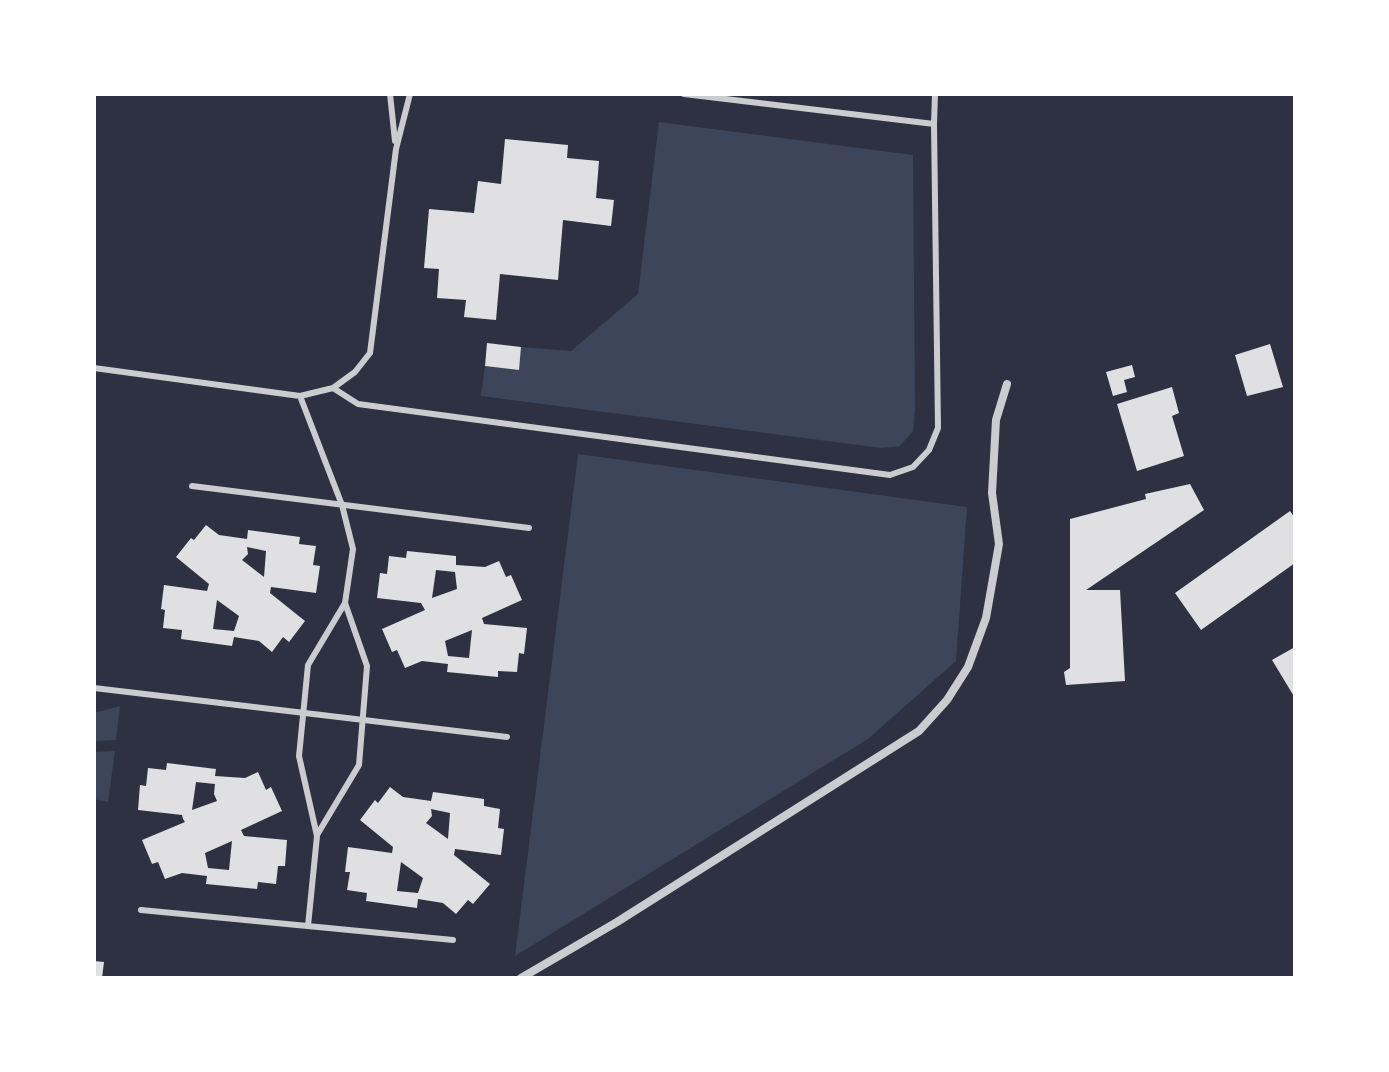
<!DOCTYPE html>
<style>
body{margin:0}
#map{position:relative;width:1389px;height:1072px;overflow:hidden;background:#2d3142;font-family:Raleway,sans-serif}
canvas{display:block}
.frame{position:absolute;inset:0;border:96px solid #fff;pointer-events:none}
</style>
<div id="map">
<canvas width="1389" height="1072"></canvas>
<div class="frame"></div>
</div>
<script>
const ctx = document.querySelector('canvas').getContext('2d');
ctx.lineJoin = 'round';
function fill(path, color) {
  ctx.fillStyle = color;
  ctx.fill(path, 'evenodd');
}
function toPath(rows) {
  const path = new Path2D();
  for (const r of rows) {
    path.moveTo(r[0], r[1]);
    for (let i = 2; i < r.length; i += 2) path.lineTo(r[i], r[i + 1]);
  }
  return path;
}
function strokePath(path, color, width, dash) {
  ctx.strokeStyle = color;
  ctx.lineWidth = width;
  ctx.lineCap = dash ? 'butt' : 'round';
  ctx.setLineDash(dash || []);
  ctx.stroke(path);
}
fill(toPath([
 [659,122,913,155,915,410,913,431,900,446,881,448,481,396,485,366,518,370,521,347,571,351,638,294],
 [578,454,967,507,956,661,868,739,515,956],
 [120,706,116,740,94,741,94,713],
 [115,751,108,802,94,799,94,752]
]), '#3c4559');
fill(toPath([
 [505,139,568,145,567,158,599,161,596,198,614,200,611,226,563,220,558,280,500,274,496,320,464,317,466,300,437,298,439,269,424,268,429,209,474,213,478,181,501,184],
 [487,343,521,347,519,370,485,366],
 [1270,344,1283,387,1247,396,1235,355],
 [1132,365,1135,377,1124,380,1127,392,1113,396,1106,372],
 [1172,387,1179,413,1172,416,1184,456,1137,471,1117,404],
 [1190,484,1204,510,1086,590,1120,590,1125,681,1066,685,1064,672,1070,668,1070,519,1146,499,1145,494],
 [1290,511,1295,518,1295,563,1201,630,1175,593],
 [206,525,219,535,247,539,248,530,300,537,299,544,316,546,313,565,320,566,316,593,271,587,270,593,305,621,289,642,283,637,272,652,259,641,234,637,232,646,181,639,182,630,163,628,165,610,161,609,164,585,207,591,209,584,176,557,191,538,194,540],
 [247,547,266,551,264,577,242,560,248,554],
 [217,600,239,616,234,631,213,629],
 [407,551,456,556,456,565,485,567,499,561,506,577,511,575,522,600,482,618,484,624,527,628,524,654,519,653,517,672,498,671,498,677,447,672,448,664,422,661,405,668,397,650,392,652,382,629,425,610,421,603,377,598,380,573,387,574,389,556,406,558],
 [436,570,455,572,457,589,432,598],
 [472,630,469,658,448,656,445,641],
 [1295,647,1295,698,1272,660],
 [167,763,216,769,215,776,245,778,258,772,266,790,271,787,282,811,241,830,244,836,287,840,285,866,278,866,276,884,258,882,257,889,206,884,207,876,182,873,165,879,158,862,152,864,142,840,185,822,183,819,182,815,138,810,140,785,146,786,148,768,166,770],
 [196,782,215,784,214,794,217,801,192,810],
 [232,841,229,870,208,868,205,853],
 [390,787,403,797,431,801,433,792,484,799,484,806,500,809,498,828,504,829,501,855,455,849,454,855,490,884,473,904,468,900,456,914,443,903,418,899,417,908,366,901,367,893,347,890,350,872,345,872,348,847,392,853,393,847,360,820,375,800,378,803],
 [431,809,450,813,448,839,426,823,432,816],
 [401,862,423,878,418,893,397,891],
 [94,961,104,962,102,978,94,978]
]), '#e0e0e3');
strokePath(toPath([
 [390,94,395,141],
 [934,124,935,94],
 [94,368,300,396,333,388,355,372,370,353,396,149,410,94],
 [333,388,358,404,890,475,913,467,929,450,938,428,934,124,684,94],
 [300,396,342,505,353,549,345,603,308,665,299,756,317,836,308,926],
 [192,486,529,528],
 [94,688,507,737],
 [317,835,359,765,367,666,345,603],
 [141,910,453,940]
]), '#caccd0', 6);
strokePath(toPath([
 [521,978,617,922,919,731,947,700,968,667,986,618,999,544,992,493,996,420,1007,384]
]), '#caccd0', 8);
</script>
